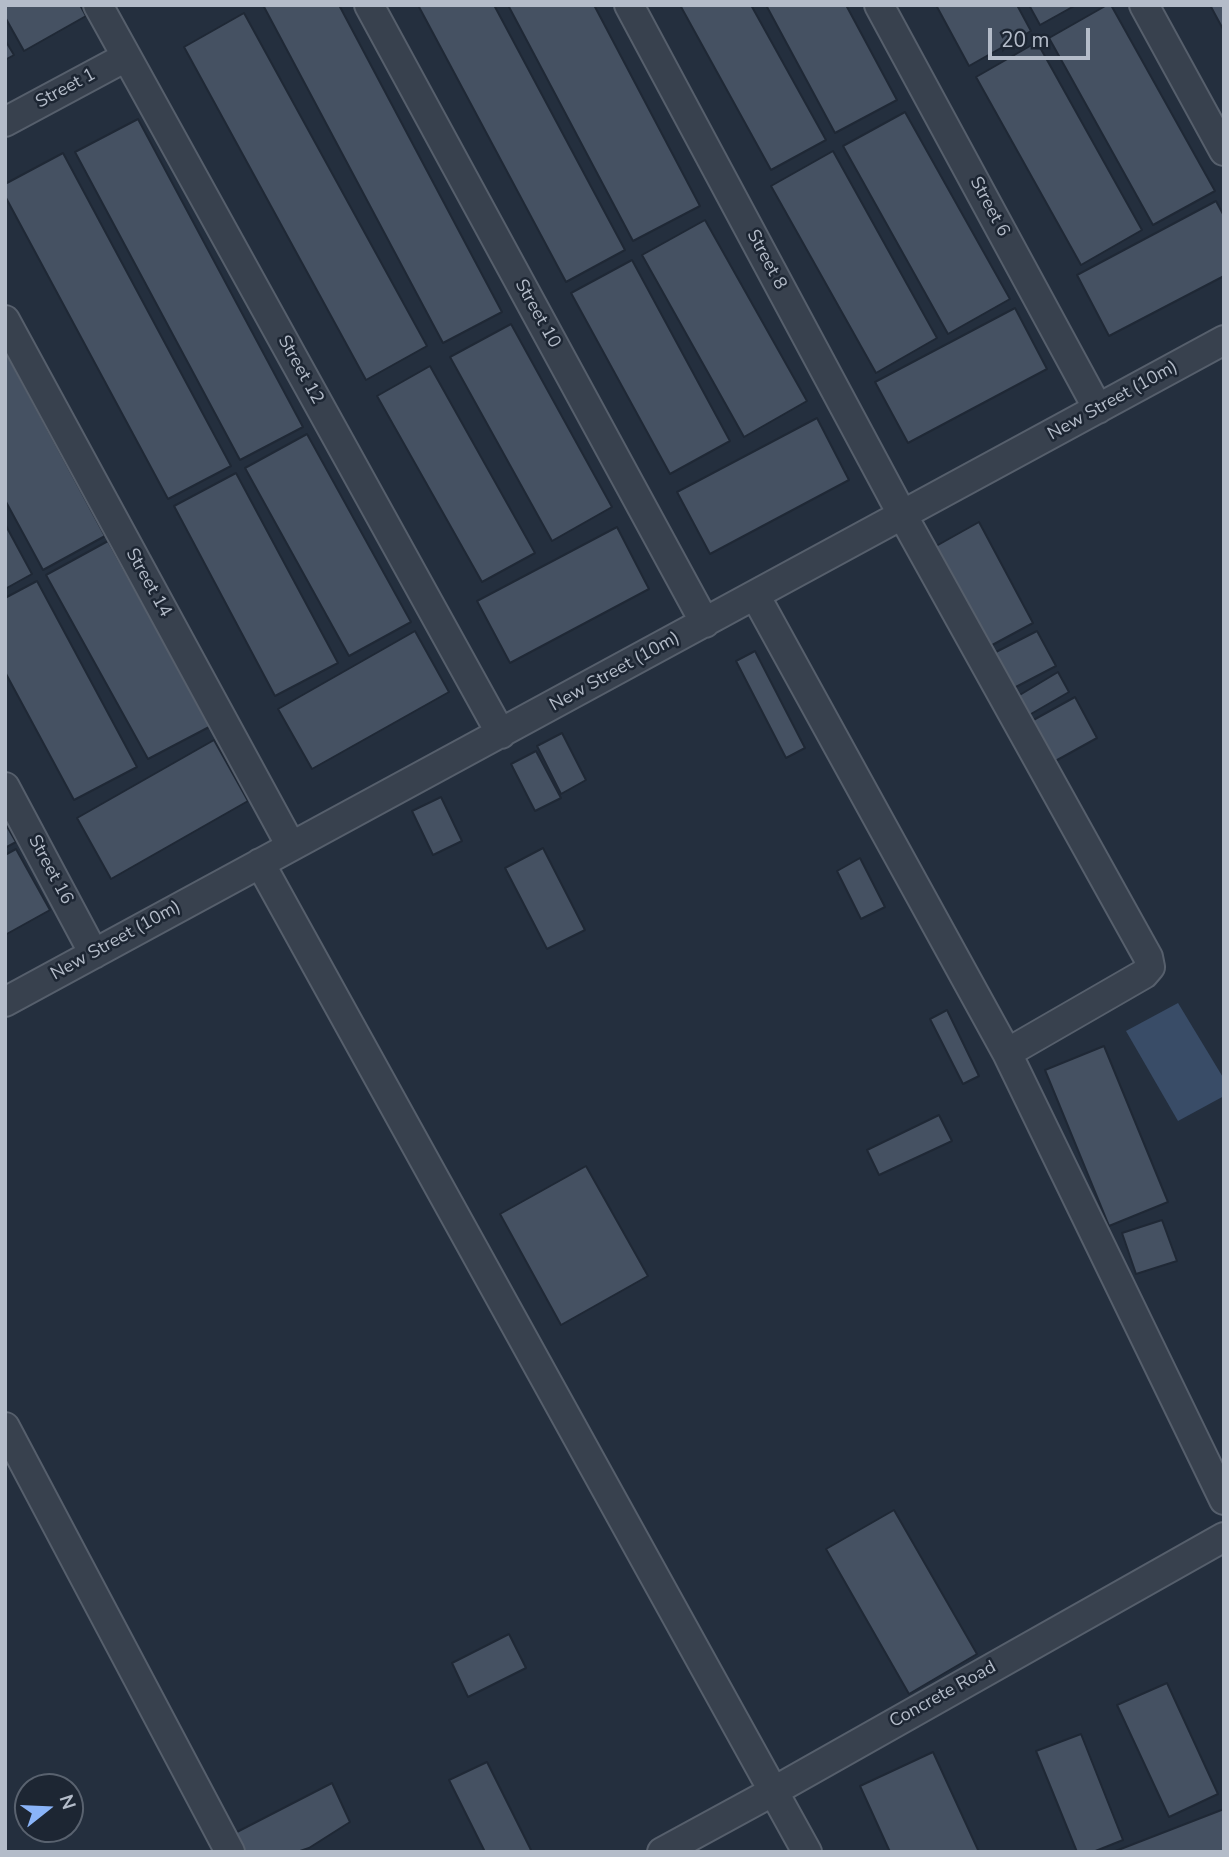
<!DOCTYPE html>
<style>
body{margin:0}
#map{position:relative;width:1229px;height:1857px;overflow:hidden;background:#242f3e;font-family:"Nunito Sans",sans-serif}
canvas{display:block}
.frame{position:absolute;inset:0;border:7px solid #b4bcc9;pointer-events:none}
.north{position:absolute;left:14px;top:1773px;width:70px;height:70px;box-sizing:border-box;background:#1d2633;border:2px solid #59626f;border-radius:50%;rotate:72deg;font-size:19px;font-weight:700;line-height:28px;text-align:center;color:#b4bcc9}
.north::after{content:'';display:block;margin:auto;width:24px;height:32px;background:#8ab4f8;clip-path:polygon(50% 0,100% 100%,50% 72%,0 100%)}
.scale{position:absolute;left:988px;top:28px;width:102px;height:32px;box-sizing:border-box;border:4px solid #b4bcc9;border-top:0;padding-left:9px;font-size:21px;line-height:24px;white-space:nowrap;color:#b4bcc9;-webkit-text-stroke:5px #1d2633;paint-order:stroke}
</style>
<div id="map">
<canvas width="1229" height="1857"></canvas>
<div class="frame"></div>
<div class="north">N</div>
<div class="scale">20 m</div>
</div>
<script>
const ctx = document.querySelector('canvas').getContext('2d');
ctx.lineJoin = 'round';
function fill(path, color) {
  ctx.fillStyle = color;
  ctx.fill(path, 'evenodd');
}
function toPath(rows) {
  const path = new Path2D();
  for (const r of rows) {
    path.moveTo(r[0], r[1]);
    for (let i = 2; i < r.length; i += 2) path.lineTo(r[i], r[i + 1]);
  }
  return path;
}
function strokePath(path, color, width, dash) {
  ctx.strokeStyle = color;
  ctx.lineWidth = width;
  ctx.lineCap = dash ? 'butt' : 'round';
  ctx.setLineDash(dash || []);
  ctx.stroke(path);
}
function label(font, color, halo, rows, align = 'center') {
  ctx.font = font + ' "Nunito Sans",sans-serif';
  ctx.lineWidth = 5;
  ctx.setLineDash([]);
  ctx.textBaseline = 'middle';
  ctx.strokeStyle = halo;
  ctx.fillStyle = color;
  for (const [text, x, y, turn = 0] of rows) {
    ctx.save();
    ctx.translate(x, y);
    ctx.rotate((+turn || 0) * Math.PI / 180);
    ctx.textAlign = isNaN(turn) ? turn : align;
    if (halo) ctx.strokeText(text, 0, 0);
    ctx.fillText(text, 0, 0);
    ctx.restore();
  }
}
fill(toPath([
 [1178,1003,1224,1079,1224,1096,1178,1121,1126,1031]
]), '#394c67');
const building = toPath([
 [5,5,80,5,86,16,24,51,5,17,5,5],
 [263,5,339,5,502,312,443,343,263,5],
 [418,5,494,5,625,250,566,282,418,5],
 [508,5,594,5,700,206,633,241,508,5],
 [680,5,751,5,826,140,771,170,680,5],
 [766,5,846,5,897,100,835,133,766,5],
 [936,5,1017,5,1031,31,969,66,936,5],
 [1029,5,1076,5,1040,25,1029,5],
 [1107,5,1111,5,1215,191,1153,225,1049,38,1107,5],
 [1210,5,1224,5,1224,31,1210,5],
 [244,13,427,346,366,380,184,47,244,13],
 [5,40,14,55,5,60,5,40],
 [1037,42,1142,230,1081,265,976,77,1037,42],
 [905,112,1010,299,948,334,843,146,905,112],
 [138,119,303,427,240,460,75,152,138,119],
 [833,151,937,338,876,373,771,186,833,151],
 [63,153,231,466,168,499,5,196,5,184,63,153],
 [1216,201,1224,216,1224,276,1109,336,1077,275,1216,201],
 [705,220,807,401,744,437,642,255,705,220],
 [632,260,730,441,670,474,571,293,632,260],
 [1015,308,1047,369,908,443,875,382,1015,308],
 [511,324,612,507,552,541,450,357,511,324],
 [5,350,105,536,43,570,5,500,5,350],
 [430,366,535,553,482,582,377,396,430,366],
 [817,418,849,480,710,554,677,492,817,418],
 [307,434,411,622,349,656,245,468,307,434],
 [236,473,338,663,275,696,174,506,236,473],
 [979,522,1033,623,983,650,929,550,979,522],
 [5,524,32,574,5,589,5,524],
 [617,527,649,589,510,663,477,601,617,527],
 [108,541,211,726,148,759,46,575,108,541],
 [37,581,137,767,74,800,5,672,5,598,37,581],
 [415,631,449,692,312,769,278,709,415,631],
 [1037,631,1056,666,1012,689,994,653,1037,631],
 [755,651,805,748,786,758,736,661,755,651],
 [1058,672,1069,692,1024,718,1013,699,1058,672],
 [1075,697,1097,738,1050,764,1028,723,1075,697],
 [562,733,586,780,561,794,537,746,562,733],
 [214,740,248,801,111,879,77,818,214,740],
 [536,751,561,798,535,811,511,764,536,751],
 [441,797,462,841,433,855,412,811,441,797],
 [5,823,16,842,5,848,5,823],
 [543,848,585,930,547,949,505,868,543,848],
 [16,849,50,910,5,935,5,855,16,849],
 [860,858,885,907,861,919,837,871,860,858],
 [947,1010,979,1076,963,1084,930,1019,947,1010],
 [1104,1046,1168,1202,1109,1226,1045,1070,1104,1046],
 [939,1115,952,1141,879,1175,867,1150,939,1115],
 [586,1166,648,1276,561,1325,500,1214,586,1166],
 [1162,1220,1177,1261,1136,1274,1122,1233,1162,1220],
 [894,1510,977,1654,909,1694,826,1549,894,1510],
 [509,1634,526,1668,468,1697,452,1663,509,1634],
 [1167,1683,1218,1794,1169,1817,1117,1705,1167,1683],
 [1081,1734,1123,1840,1093,1852,1077,1852,1036,1751,1081,1734],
 [933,1752,979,1852,890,1852,860,1786,933,1752],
 [487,1762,531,1850,528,1852,485,1852,449,1780,487,1762],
 [332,1783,350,1822,309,1848,297,1852,241,1852,233,1834,332,1783],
 [1224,1809,1224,1852,1113,1852,1224,1809]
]);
fill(building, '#455162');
strokePath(building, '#1f2835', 2);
const minor = toPath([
 [98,5,501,734],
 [369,5,705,623],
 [629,5,903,516,1148,957,1150,967,1144,974,1007,1053,1224,1500],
 [879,5,1098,409],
 [1144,5,1224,151],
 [5,122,126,57],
 [5,320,291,846],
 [755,595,1007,1053],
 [5,787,94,954],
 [260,863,807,1852],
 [5,1002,1224,340],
 [5,1427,230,1852],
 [662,1852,774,1791,1224,1537]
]);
strokePath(minor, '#565f6c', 32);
strokePath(minor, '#38414e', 28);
label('18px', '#b4bcc9', '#1d2633', [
 ["Street 1",66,89,-28],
 ["Street 6",989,207,62],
 ["Street 8",766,260,62],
 ["Street 10",537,314,61],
 ["Street 12",300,370,61],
 ["New Street (10m)",1113,401,-29],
 ["Street 14",148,583,61],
 ["New Street (10m)",615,672,-29],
 ["Street 16",50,870,62],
 ["New Street (10m)",116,941,-29],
 ["Concrete Road",943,1695,-29]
]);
</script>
